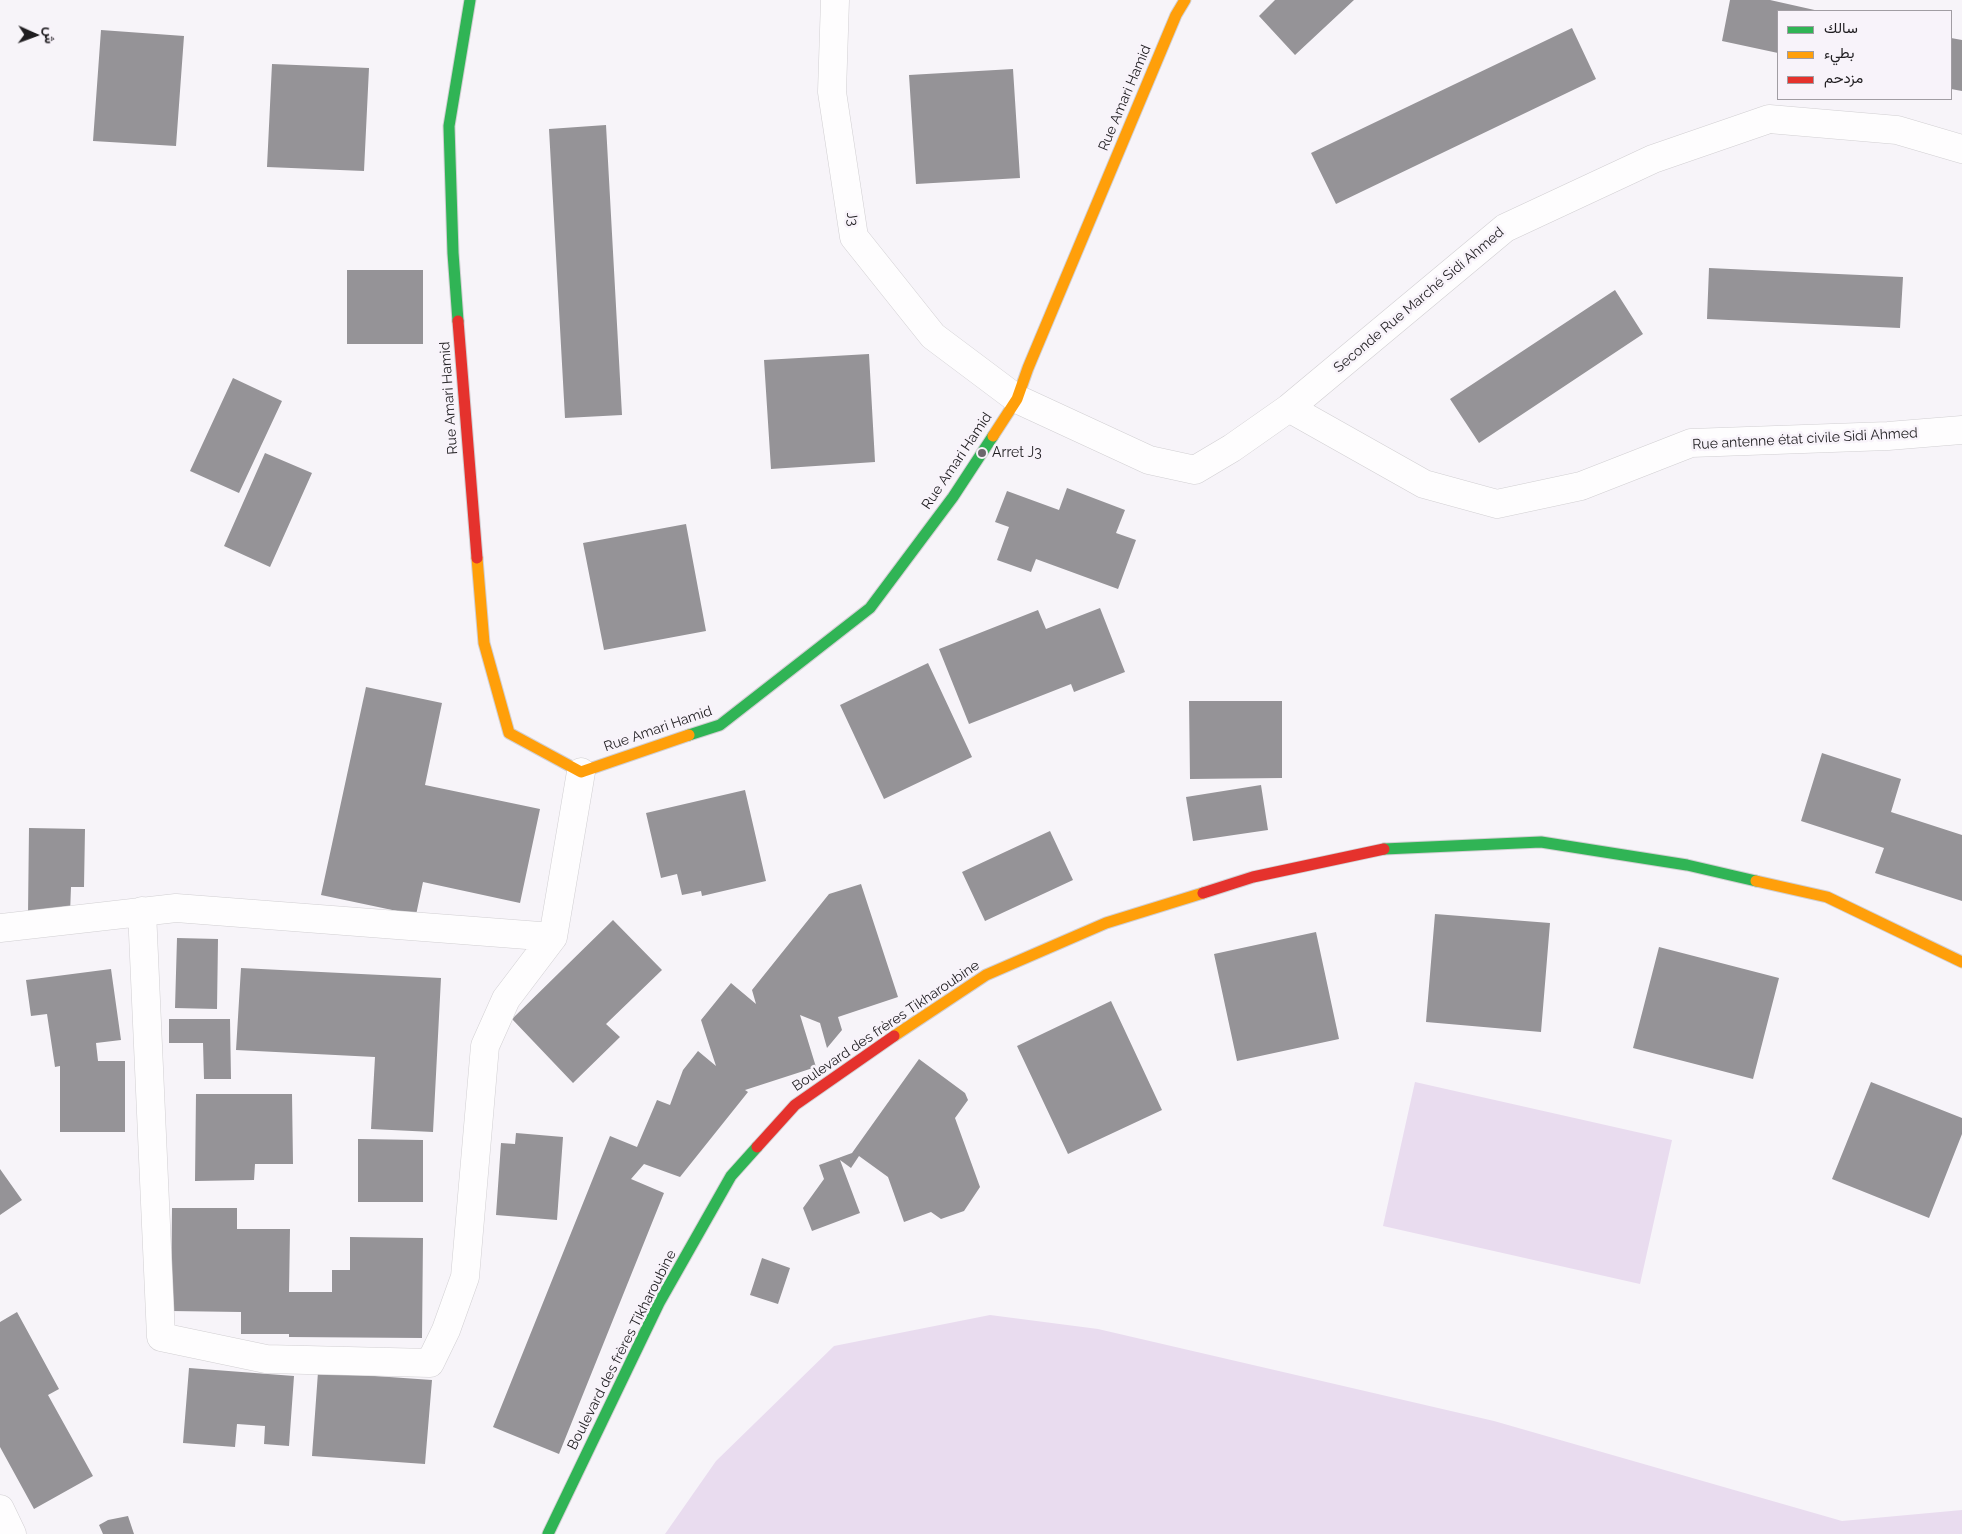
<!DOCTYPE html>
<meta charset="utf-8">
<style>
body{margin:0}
#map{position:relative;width:1962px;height:1534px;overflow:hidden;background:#f7f4f9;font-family:Raleway,Vazirmatn,sans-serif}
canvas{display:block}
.legend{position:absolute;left:1777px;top:10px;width:175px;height:90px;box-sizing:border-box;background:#f8f3fa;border:1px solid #a19da3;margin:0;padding:6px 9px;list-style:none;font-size:15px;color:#1f1d20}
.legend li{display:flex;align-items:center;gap:10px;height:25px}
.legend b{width:25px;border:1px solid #a19da3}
.north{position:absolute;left:10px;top:10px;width:50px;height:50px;-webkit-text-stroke:4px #f8f3fa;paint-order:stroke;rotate:92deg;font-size:14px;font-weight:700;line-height:20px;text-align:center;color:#1f1d20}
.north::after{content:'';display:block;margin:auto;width:18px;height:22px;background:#1f1d20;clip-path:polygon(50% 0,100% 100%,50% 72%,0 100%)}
</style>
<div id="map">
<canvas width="1962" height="1534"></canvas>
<ul class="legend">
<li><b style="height:6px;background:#30b455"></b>سالك</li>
<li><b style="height:6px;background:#ff9f0a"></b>بطيء</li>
<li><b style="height:6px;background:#e5322d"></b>مزدحم</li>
</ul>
<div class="north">ش</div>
</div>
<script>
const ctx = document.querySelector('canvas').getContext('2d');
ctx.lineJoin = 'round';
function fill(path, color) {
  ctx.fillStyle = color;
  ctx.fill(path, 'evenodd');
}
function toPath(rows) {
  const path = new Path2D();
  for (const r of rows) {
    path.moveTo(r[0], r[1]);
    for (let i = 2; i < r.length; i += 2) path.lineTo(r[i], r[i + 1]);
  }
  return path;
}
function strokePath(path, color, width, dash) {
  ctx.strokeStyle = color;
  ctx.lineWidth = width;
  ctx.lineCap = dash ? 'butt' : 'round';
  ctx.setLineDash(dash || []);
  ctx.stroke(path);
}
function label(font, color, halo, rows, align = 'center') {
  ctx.font = font + ' Raleway,sans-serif';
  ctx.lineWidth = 5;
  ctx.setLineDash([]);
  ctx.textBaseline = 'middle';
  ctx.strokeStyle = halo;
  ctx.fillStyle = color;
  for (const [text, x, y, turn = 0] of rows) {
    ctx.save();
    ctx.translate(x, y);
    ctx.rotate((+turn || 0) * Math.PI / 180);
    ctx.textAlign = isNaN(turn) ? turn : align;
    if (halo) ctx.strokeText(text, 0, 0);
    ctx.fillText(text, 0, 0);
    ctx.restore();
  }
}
fill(toPath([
 [1415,1082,1672,1140,1640,1284,1383,1226],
 [990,1315,1098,1329,1494,1421,1842,1521,1962,1510,1962,1534,665,1534,716,1461,834,1346]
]), '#e9dcef');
fill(toPath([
 [1275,0,1354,0,1295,55,1259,16],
 [1730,0,1770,0,1819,11,1778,11,1778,53,1722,41],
 [1572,28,1596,79,1336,204,1311,153],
 [101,30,184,36,176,146,93,141],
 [1951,38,1962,40,1962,91,1951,89],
 [272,64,369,68,364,171,267,167],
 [1013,69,1020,178,916,184,909,75],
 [606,125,622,415,565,418,549,129],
 [1709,268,1903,277,1900,328,1707,319],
 [347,270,423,270,423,344,347,344],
 [1615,290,1643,334,1479,443,1450,399],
 [869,354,875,462,771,469,764,360],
 [233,378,282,401,239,493,190,471],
 [265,453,312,473,270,567,224,546],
 [1067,488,1125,510,1116,533,1136,540,1118,589,1036,559,1031,572,997,560,1009,527,995,522,1007,491,1059,510],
 [686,524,706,631,604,650,583,543],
 [1100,608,1125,672,1074,692,1071,684,969,724,939,649,1038,610,1046,629],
 [928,663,972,757,884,799,840,705],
 [366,687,442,703,425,785,540,809,520,903,423,882,416,915,321,895],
 [1189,701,1282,701,1282,778,1190,779],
 [1822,753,1901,779,1891,812,1962,835,1962,901,1875,873,1884,848,1801,821],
 [1261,785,1268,830,1193,841,1186,797],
 [745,790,766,881,702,896,701,891,682,895,677,874,661,878,646,813],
 [29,828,85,829,84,887,71,887,70,914,28,914],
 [1050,831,1073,880,985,921,962,872],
 [861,884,898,997,838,1017,842,1030,827,1048,820,1023,800,1015,816,1067,745,1090,748,1092,680,1177,644,1164,631,1179,664,1193,559,1454,493,1427,610,1136,637,1147,657,1100,670,1105,683,1070,698,1051,716,1066,701,1020,731,983,756,1004,752,990,829,894],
 [1435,914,1550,923,1541,1032,1426,1022],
 [613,920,662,970,606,1024,620,1037,573,1083,512,1019],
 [1316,932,1339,1039,1237,1061,1214,954],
 [177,938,218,939,217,1009,175,1008],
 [1659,947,1779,978,1753,1079,1633,1048],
 [241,968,441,978,433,1132,371,1129,375,1057,236,1050],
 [111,969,121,1040,96,1043,98,1061,125,1061,125,1132,60,1132,60,1066,55,1067,47,1014,31,1016,26,980],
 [1111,1001,1162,1110,1068,1154,1017,1046],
 [169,1019,230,1019,231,1079,204,1079,203,1043,169,1043],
 [919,1059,965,1093,968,1100,955,1118,980,1187,964,1211,941,1219,931,1212,904,1222,888,1177,859,1156,851,1168,840,1160,860,1213,812,1231,803,1208,824,1179,819,1165,852,1153],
 [1871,1082,1962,1118,1962,1134,1929,1218,1832,1179],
 [196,1094,292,1094,293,1164,255,1164,254,1180,195,1181],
 [516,1133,563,1137,557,1220,496,1215,501,1143,515,1144],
 [358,1139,423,1140,423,1202,358,1202],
 [0,1169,22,1200,0,1215],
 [172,1208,237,1208,237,1229,290,1229,289,1292,332,1292,332,1270,350,1270,350,1237,423,1238,422,1338,289,1337,289,1334,241,1334,241,1312,171,1311],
 [762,1258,790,1268,778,1304,750,1295],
 [17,1312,59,1389,48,1395,93,1476,34,1509,0,1447,0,1322],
 [189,1368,294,1376,289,1446,264,1444,265,1426,237,1424,235,1447,183,1443],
 [318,1372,432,1380,425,1464,312,1456],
 [128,1516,134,1534,103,1534,99,1525,108,1520]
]), '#959397');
const street = toPath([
 [835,0,832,92,854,237,933,336,1017,399,1149,460,1195,470,1232,448,1289,408,1505,228,1653,159,1769,119,1897,130,1962,149],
 [1289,408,1424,484,1497,504,1581,486,1691,443,1888,436,1962,430],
 [142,911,161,1337,266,1359,430,1363,446,1330,465,1277,485,1046,506,999,553,937],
 [0,928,176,908,553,937,581,772],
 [0,1509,12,1534]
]);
const fast = toPath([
 [458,321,453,253,449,126,470,0],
 [689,735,720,725,870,608,953,497,993,436],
 [1384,849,1541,842,1687,865,1756,881],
 [548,1534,659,1303,731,1176,757,1147]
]);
const slow = toPath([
 [993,436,1017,399,1028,368,1176,15,1185,0],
 [477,558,484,643,509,733,581,772,689,735],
 [1756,881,1827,897,1962,962],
 [894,1036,986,975,1106,923,1203,893]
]);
const jam = toPath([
 [458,321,477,558],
 [1203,893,1253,877,1384,849],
 [757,1147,795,1105,894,1036]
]);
strokePath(street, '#d1cfd2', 29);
strokePath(fast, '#d1cfd2', 13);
strokePath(slow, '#d1cfd2', 13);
strokePath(jam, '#d1cfd2', 13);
strokePath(street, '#fefdfe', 28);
strokePath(fast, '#30b455', 11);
strokePath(slow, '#ff9f0a', 11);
strokePath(jam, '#e5322d', 11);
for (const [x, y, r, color] of [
 [982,453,5,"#6b686c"]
]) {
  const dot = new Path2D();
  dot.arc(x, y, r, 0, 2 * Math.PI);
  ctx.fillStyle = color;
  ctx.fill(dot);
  strokePath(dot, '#f8f3fa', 2);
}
label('14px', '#1f1d20', '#f8f3fa', [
 ["Rue Amari Hamid",1125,98,-67],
 ["J3",852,219,81],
 ["Seconde Rue Marché Sidi Ahmed",1419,300,-40],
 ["Rue Amari Hamid",449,398,-94],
 ["Rue antenne état civile Sidi Ahmed",1805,439,-3],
 ["Rue Amari Hamid",957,461,-56],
 ["Rue Amari Hamid",658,729,-19],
 ["Boulevard des frères Tikharoubine",886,1026,-34],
 ["Boulevard des frères Tikharoubine",622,1350,-63]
]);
label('14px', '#1f1d20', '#f8f3fa', [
 ["Arret J3",992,453]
], 'left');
</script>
